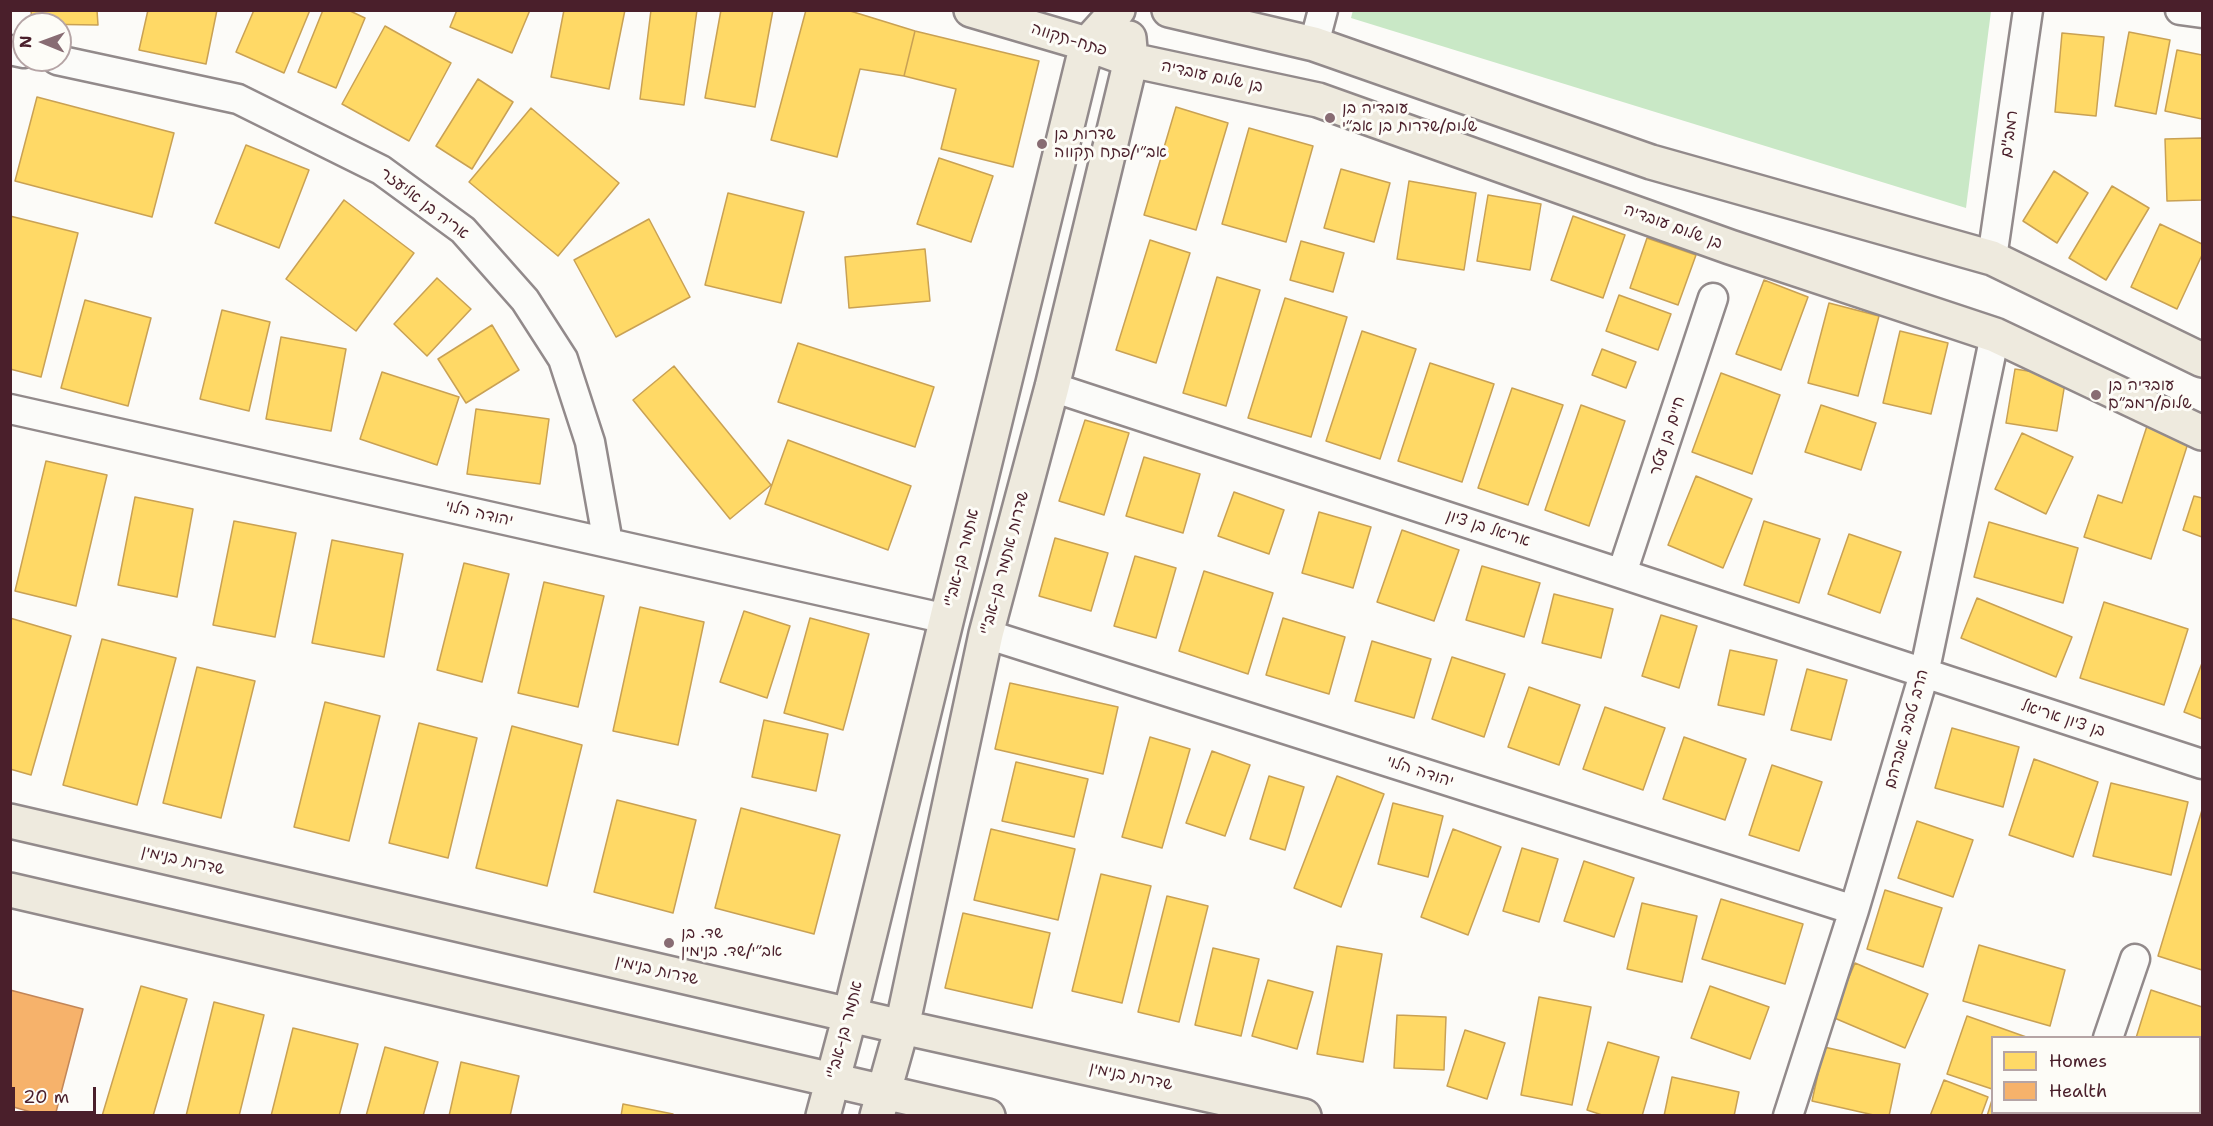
<!DOCTYPE html>
<meta charset="utf-8">
<style>
body{margin:0}
#map{position:relative;width:2213px;height:1126px;overflow:hidden;background:#fcfbf8;font-family:"Shantell Sans",sans-serif}
canvas{display:block}
.frame{position:absolute;inset:0;border:12px solid #4a1f2b;pointer-events:none}
.legend{position:absolute;left:1991px;top:1036px;width:210px;height:78px;box-sizing:border-box;background:#fdfcf7;border:2px solid #b5a4a5;margin:0;padding:8px 10px;list-style:none;font-size:18px;color:#4a1f2b}
.legend li{display:flex;align-items:center;gap:12px;height:30px}
.legend b{width:30px;border:2px solid #b5a4a5}
.north{position:absolute;left:12px;top:12px;width:60px;height:60px;box-sizing:border-box;background:#fdfcf7;border:2px solid #b5a4a5;border-radius:50%;rotate:271deg;font-size:16px;font-weight:700;line-height:24px;text-align:center;color:#4a1f2b}
.north::after{content:'';display:block;margin:auto;width:21px;height:27px;background:#886c73;clip-path:polygon(50% 0,100% 100%,50% 72%,0 100%)}
.scale{position:absolute;left:12px;top:1087px;width:84px;height:27px;box-sizing:border-box;border:3px solid #4a1f2b;border-top:0;padding-left:8px;font-size:18px;line-height:21px;white-space:nowrap;color:#4a1f2b;-webkit-text-stroke:4px #fdfcf7;paint-order:stroke}
</style>
<div id="map">
<canvas width="2213" height="1126"></canvas>
<div class="frame"></div>
<ul class="legend">
<li><b style="height:16px;background:#ffd966"></b>Homes</li>
<li><b style="height:16px;background:#f6b26b"></b>Health</li>
</ul>
<div class="north">N</div>
<div class="scale">20 m</div>
</div>
<script>
const ctx = document.querySelector('canvas').getContext('2d');
ctx.lineJoin = 'round';
function fill(path, color) {
  ctx.fillStyle = color;
  ctx.fill(path, 'evenodd');
}
function toPath(rows) {
  const path = new Path2D();
  for (const r of rows) {
    path.moveTo(r[0], r[1]);
    for (let i = 2; i < r.length; i += 2) path.lineTo(r[i], r[i + 1]);
  }
  return path;
}
function strokePath(path, color, width, dash) {
  ctx.strokeStyle = color;
  ctx.lineWidth = width;
  ctx.lineCap = dash ? 'butt' : 'round';
  ctx.setLineDash(dash || []);
  ctx.stroke(path);
}
function label(font, color, halo, rows, align = 'center') {
  ctx.font = font + ' "Shantell Sans","Playpen Sans Hebrew",sans-serif';
  ctx.lineWidth = 6;
  ctx.setLineDash([]);
  ctx.textBaseline = 'middle';
  ctx.strokeStyle = halo;
  ctx.fillStyle = color;
  for (const [text, x, y, turn = 0] of rows) {
    ctx.save();
    ctx.translate(x, y);
    ctx.rotate((+turn || 0) * Math.PI / 180);
    ctx.textAlign = isNaN(turn) ? turn : align;
    if (halo) ctx.strokeText(text, 0, 0);
    ctx.fillText(text, 0, 0);
    ctx.restore();
  }
}
fill(toPath([
 [1353,10,1991,11,1966,208,1351,18]
]), '#c9e8c6');
const homes = toPath([
 [31,10,97,10,98,25,32,24,31,10],
 [148,10,217,10,206,64,139,50,148,10],
 [254,10,310,10,284,73,236,52,254,10],
 [323,10,348,10,365,18,336,88,298,72,323,10],
 [457,10,530,10,512,53,450,27,457,10],
 [564,10,625,10,609,89,551,77,564,10],
 [651,10,697,10,684,105,640,99,651,10],
 [721,10,773,10,755,107,705,98,721,10],
 [806,10,847,10,915,31,904,76,860,69,837,157,771,140,806,10],
 [385,26,451,63,409,141,342,104,385,26],
 [915,31,1039,61,1013,167,941,149,956,89,904,76,915,31],
 [2129,32,2170,40,2156,114,2115,106,2129,32],
 [2062,33,2104,37,2096,116,2055,112,2062,33],
 [2177,50,2202,55,2202,119,2165,111,2177,50],
 [478,79,513,102,472,169,436,146,478,79],
 [37,97,174,133,152,217,15,181,37,97],
 [1176,107,1228,123,1196,230,1144,215,1176,107],
 [531,108,619,183,558,256,469,182,531,108],
 [1249,128,1313,146,1286,242,1222,224,1249,128],
 [2202,138,2202,200,2167,201,2165,139,2202,138],
 [246,145,309,170,279,248,215,223,246,145],
 [939,158,993,176,971,242,917,224,939,158],
 [1341,169,1390,183,1374,242,1324,228,1341,169],
 [2054,171,2088,193,2057,243,2023,221,2054,171],
 [1409,181,1476,193,1464,270,1397,259,1409,181],
 [2112,186,2149,208,2106,280,2069,258,2112,186],
 [728,193,804,212,781,303,705,285,728,193],
 [1488,195,1541,204,1530,270,1477,261,1488,195],
 [344,200,414,253,356,331,286,279,344,200],
 [10,216,78,233,41,377,10,369,10,216],
 [1573,216,1625,235,1603,298,1551,280,1573,216],
 [649,219,690,297,616,337,574,260,649,219],
 [2160,224,2202,244,2202,255,2177,309,2131,287,2160,224],
 [1647,238,1696,255,1678,305,1630,288,1647,238],
 [1150,240,1190,253,1156,363,1116,350,1150,240],
 [1301,241,1344,253,1333,292,1290,280,1301,241],
 [925,249,930,301,849,308,845,257,925,249],
 [1217,277,1260,290,1226,406,1183,393,1217,277],
 [437,278,471,309,427,356,394,324,437,278],
 [1764,280,1808,297,1781,370,1736,354,1764,280],
 [1619,295,1671,314,1658,350,1606,331,1619,295],
 [1285,298,1347,317,1311,437,1248,418,1285,298],
 [85,300,151,318,128,406,61,388,85,300],
 [1829,303,1879,316,1858,396,1808,383,1829,303],
 [222,310,270,322,249,411,200,399,222,310],
 [492,325,519,370,466,403,438,359,492,325],
 [1362,331,1416,349,1380,459,1326,441,1362,331],
 [1900,331,1948,343,1931,414,1883,403,1900,331],
 [281,337,346,349,331,431,266,419,281,337],
 [798,343,934,387,915,447,778,402,798,343],
 [1602,349,1636,362,1626,388,1592,375,1602,349],
 [1430,363,1494,384,1462,482,1398,461,1430,363],
 [674,366,771,485,730,519,633,400,674,366],
 [2015,369,2066,377,2057,431,2006,423,2015,369],
 [382,372,459,397,437,465,360,439,382,372],
 [1721,373,1780,395,1752,474,1692,452,1721,373],
 [1512,388,1563,405,1528,505,1478,488,1512,388],
 [1581,405,1625,421,1589,526,1545,510,1581,405],
 [1821,405,1876,423,1861,470,1805,452,1821,405],
 [476,409,549,419,540,484,467,474,476,409],
 [1085,420,1129,433,1104,515,1059,501,1085,420],
 [2147,426,2189,440,2151,559,2084,537,2098,495,2122,503,2147,426],
 [2022,433,2073,457,2046,514,1995,489,2022,433],
 [788,440,911,486,888,550,765,504,788,440],
 [1144,457,1200,474,1183,533,1126,516,1144,457],
 [46,461,107,475,76,606,15,591,46,461],
 [1696,476,1752,499,1723,568,1668,545,1696,476],
 [1234,492,1284,510,1269,554,1218,536,1234,492],
 [2194,496,2202,498,2202,537,2183,530,2194,496],
 [135,497,193,509,177,597,118,585,135,497],
 [1319,512,1371,527,1353,588,1302,573,1319,512],
 [234,521,296,533,275,637,213,625,234,521],
 [1764,521,1820,539,1799,603,1744,585,1764,521],
 [1989,522,2078,548,2063,603,1974,577,1989,522],
 [1402,530,1459,550,1434,621,1377,602,1402,530],
 [1849,534,1901,552,1880,613,1828,594,1849,534],
 [1055,538,1108,553,1091,611,1039,596,1055,538],
 [332,540,403,554,384,657,312,643,332,540],
 [1135,556,1176,568,1156,638,1114,626,1135,556],
 [464,563,509,574,482,682,437,670,464,563],
 [1482,566,1540,583,1524,637,1466,620,1482,566],
 [1204,571,1273,593,1248,674,1179,651,1204,571],
 [544,582,604,596,578,707,518,693,544,582],
 [1554,594,1613,609,1601,658,1542,643,1554,594],
 [1977,598,2072,637,2056,677,1961,638,1977,598],
 [2104,602,2188,629,2164,705,2080,678,2104,602],
 [640,607,704,622,678,745,613,731,640,607],
 [744,611,790,626,767,698,720,682,744,611],
 [1661,615,1697,626,1679,688,1642,676,1661,615],
 [10,618,71,636,31,775,10,769,10,618],
 [810,618,869,634,843,730,784,713,810,618],
 [1283,618,1345,637,1329,694,1266,675,1283,618],
 [102,639,176,658,137,805,63,785,102,639],
 [1372,641,1431,659,1414,718,1355,701,1372,641],
 [1730,650,1777,660,1764,715,1718,705,1730,650],
 [1452,657,1505,674,1484,737,1432,719,1452,657],
 [2202,663,2202,719,2184,712,2202,663],
 [197,667,255,681,221,818,163,803,197,667],
 [1807,669,1847,680,1831,740,1791,730,1807,669],
 [1010,683,1118,707,1103,774,995,749,1010,683],
 [1529,687,1580,705,1559,765,1508,747,1529,687],
 [325,702,380,716,349,841,294,827,325,702],
 [1605,707,1665,728,1643,790,1583,769,1605,707],
 [764,720,828,734,816,791,752,777,764,720],
 [419,723,477,738,448,858,389,843,419,723],
 [512,726,582,745,547,886,476,868,512,726],
 [1952,728,2019,747,2003,807,1935,788,1952,728],
 [1150,737,1190,749,1162,848,1122,837,1150,737],
 [1684,737,1746,759,1725,820,1663,799,1684,737],
 [1212,751,1250,765,1225,836,1186,823,1212,751],
 [2034,759,2098,782,2073,857,2009,835,2034,759],
 [1016,762,1088,779,1074,837,1002,821,1016,762],
 [1772,765,1822,782,1799,851,1749,835,1772,765],
 [1269,776,1304,787,1285,850,1250,839,1269,776],
 [1337,776,1384,794,1341,907,1294,888,1337,776],
 [2111,783,2188,802,2171,875,2093,856,2111,783],
 [617,800,696,820,673,913,594,892,617,800],
 [1393,803,1443,816,1428,877,1378,864,1393,803],
 [741,808,840,835,814,934,715,908,741,808],
 [2202,810,2202,970,2158,956,2202,810],
 [1917,821,1973,840,1953,897,1898,878,1917,821],
 [991,829,1075,849,1058,920,974,900,991,829],
 [1453,829,1501,847,1468,935,1421,917,1453,829],
 [1522,848,1558,859,1539,922,1503,911,1522,848],
 [1584,861,1634,878,1614,937,1564,921,1584,861],
 [1101,874,1151,886,1122,1003,1072,991,1101,874],
 [1885,890,1942,908,1923,967,1867,949,1885,890],
 [1167,896,1208,906,1179,1022,1138,1012,1167,896],
 [1721,899,1803,924,1785,984,1702,959,1721,899],
 [1642,903,1697,916,1682,982,1627,969,1642,903],
 [963,913,1050,933,1032,1008,945,988,963,913],
 [1979,945,2065,970,2050,1026,1963,1001,1979,945],
 [1337,946,1382,954,1363,1062,1317,1054,1337,946],
 [1213,948,1259,959,1241,1036,1195,1025,1213,948],
 [1855,963,1928,994,1905,1048,1832,1017,1855,963],
 [1268,980,1313,992,1297,1049,1252,1036,1268,980],
 [141,986,187,999,153,1116,102,1116,141,986],
 [1710,986,1769,1007,1750,1059,1691,1038,1710,986],
 [2151,990,2202,1007,2202,1077,2200,1076,2200,1038,2136,1038,2151,990],
 [1539,997,1591,1007,1572,1105,1521,1095,1539,997],
 [214,1002,264,1015,239,1116,186,1116,214,1002],
 [1397,1015,1446,1017,1444,1070,1394,1068,1397,1015],
 [1967,1016,2029,1038,1992,1038,1992,1089,1947,1074,1967,1016],
 [293,1028,358,1044,339,1116,271,1116,293,1028],
 [1465,1030,1505,1043,1487,1099,1447,1086,1465,1030],
 [1608,1042,1659,1057,1642,1116,1605,1116,1587,1110,1608,1042],
 [385,1047,438,1062,423,1116,366,1116,385,1047],
 [1824,1047,1900,1064,1889,1116,1878,1116,1812,1101,1824,1047],
 [461,1062,519,1076,510,1116,449,1116,461,1062],
 [1672,1077,1739,1092,1734,1116,1664,1116,1672,1077],
 [1944,1080,1988,1097,1981,1116,1930,1116,1944,1080],
 [2200,1099,2202,1100,2202,1116,2147,1116,2139,1112,2200,1112,2200,1099],
 [1992,1100,1992,1112,2029,1112,2038,1116,1987,1116,1992,1100],
 [623,1104,673,1114,673,1116,621,1116,623,1104]
]);
fill(homes, '#ffd966');
strokePath(homes, '#c9a154', 1.5);
const health = toPath([
 [10,990,83,1009,55,1116,45,1116,10,1106,10,990]
]);
fill(health, '#f6b26b');
strokePath(health, '#c28658', 1.5);
const minor = toPath([
 [2180,10,2202,13],
 [1314,44,1323,10],
 [10,50,24,53],
 [57,60,238,99,381,170,463,230,525,300,563,359,590,442,608,543],
 [1992,258,2028,10],
 [1052,387,2202,764],
 [10,409,947,619],
 [1622,573,1713,298],
 [986,634,1854,910],
 [2108,1038,2135,959],
 [1788,1116,1854,910,1924,674,1995,335],
 [2082,1116,2083,1112]
]);
const major = toPath([
 [971,10,1087,44,1131,60,1318,100,1730,247,1995,335,2202,433],
 [1169,10,1314,44,1651,162,1992,258,2202,360],
 [10,821,902,1027,1304,1116],
 [10,890,988,1116],
 [823,1116,850,1015,1087,44,1118,10],
 [877,1116,902,1027,986,634,1052,387,1131,60,1129,38]
]);
strokePath(minor, '#928a8b', 33);
strokePath(major, '#928a8b', 38);
strokePath(minor, '#fbfbf9', 28);
strokePath(major, '#eeeade', 33);
for (const [x, y, r, color] of [
 [1330,118,6,"#886c73"],
 [1042,144,6,"#886c73"],
 [2096,395,6,"#886c73"],
 [669,943,6,"#886c73"]
]) {
  const dot = new Path2D();
  dot.arc(x, y, r, 0, 2 * Math.PI);
  ctx.fillStyle = color;
  ctx.fill(dot);
  strokePath(dot, '#fdfcf7', 2);
}
label('16px', '#4a1f2b', '#fdfcf7', [
 ["פתח-תקווה",1069,40,17],
 ["בן שלום עובדיה",1212,77,12],
 ["רמב\"ם",2010,134,-82],
 ["אריה בן אליעזר",424,204,37],
 ["בן שלום עובדיה",1673,227,20],
 ["חיים בן עטר",1668,436,-72],
 ["יהודה הלוי",479,514,13],
 ["אריאל בן ציון",1488,529,18],
 ["אתמר בן-אב\"י",962,558,-76],
 ["שדרות אתמר בן-אב\"י",1005,563,-75],
 ["בן ציון אריאל",2063,719,18],
 ["הרב טביב אברהם",1907,729,-74],
 ["יהודה הלוי",1420,772,18],
 ["שדרות בנימין",183,861,13],
 ["שדרות בנימין",657,971,13],
 ["אתמר בן-אב\"י",845,1030,-75],
 ["שדרות בנימין",1131,1077,12]
]);
label('16px', '#4a1f2b', '#fdfcf7', [
 ["עובדיה בן",1342,109],
 ["שלום/שדרות בן אב״י",1342,127],
 ["שדרות בן",1054,135],
 ["אב״י/פתח תקווה",1054,153],
 ["עובדיה בן",2108,386],
 ["שלום/רמב״ם",2108,404],
 ["שד. בן",681,934],
 ["אב״י/שד. בנימין",681,952]
], 'left');
</script>
